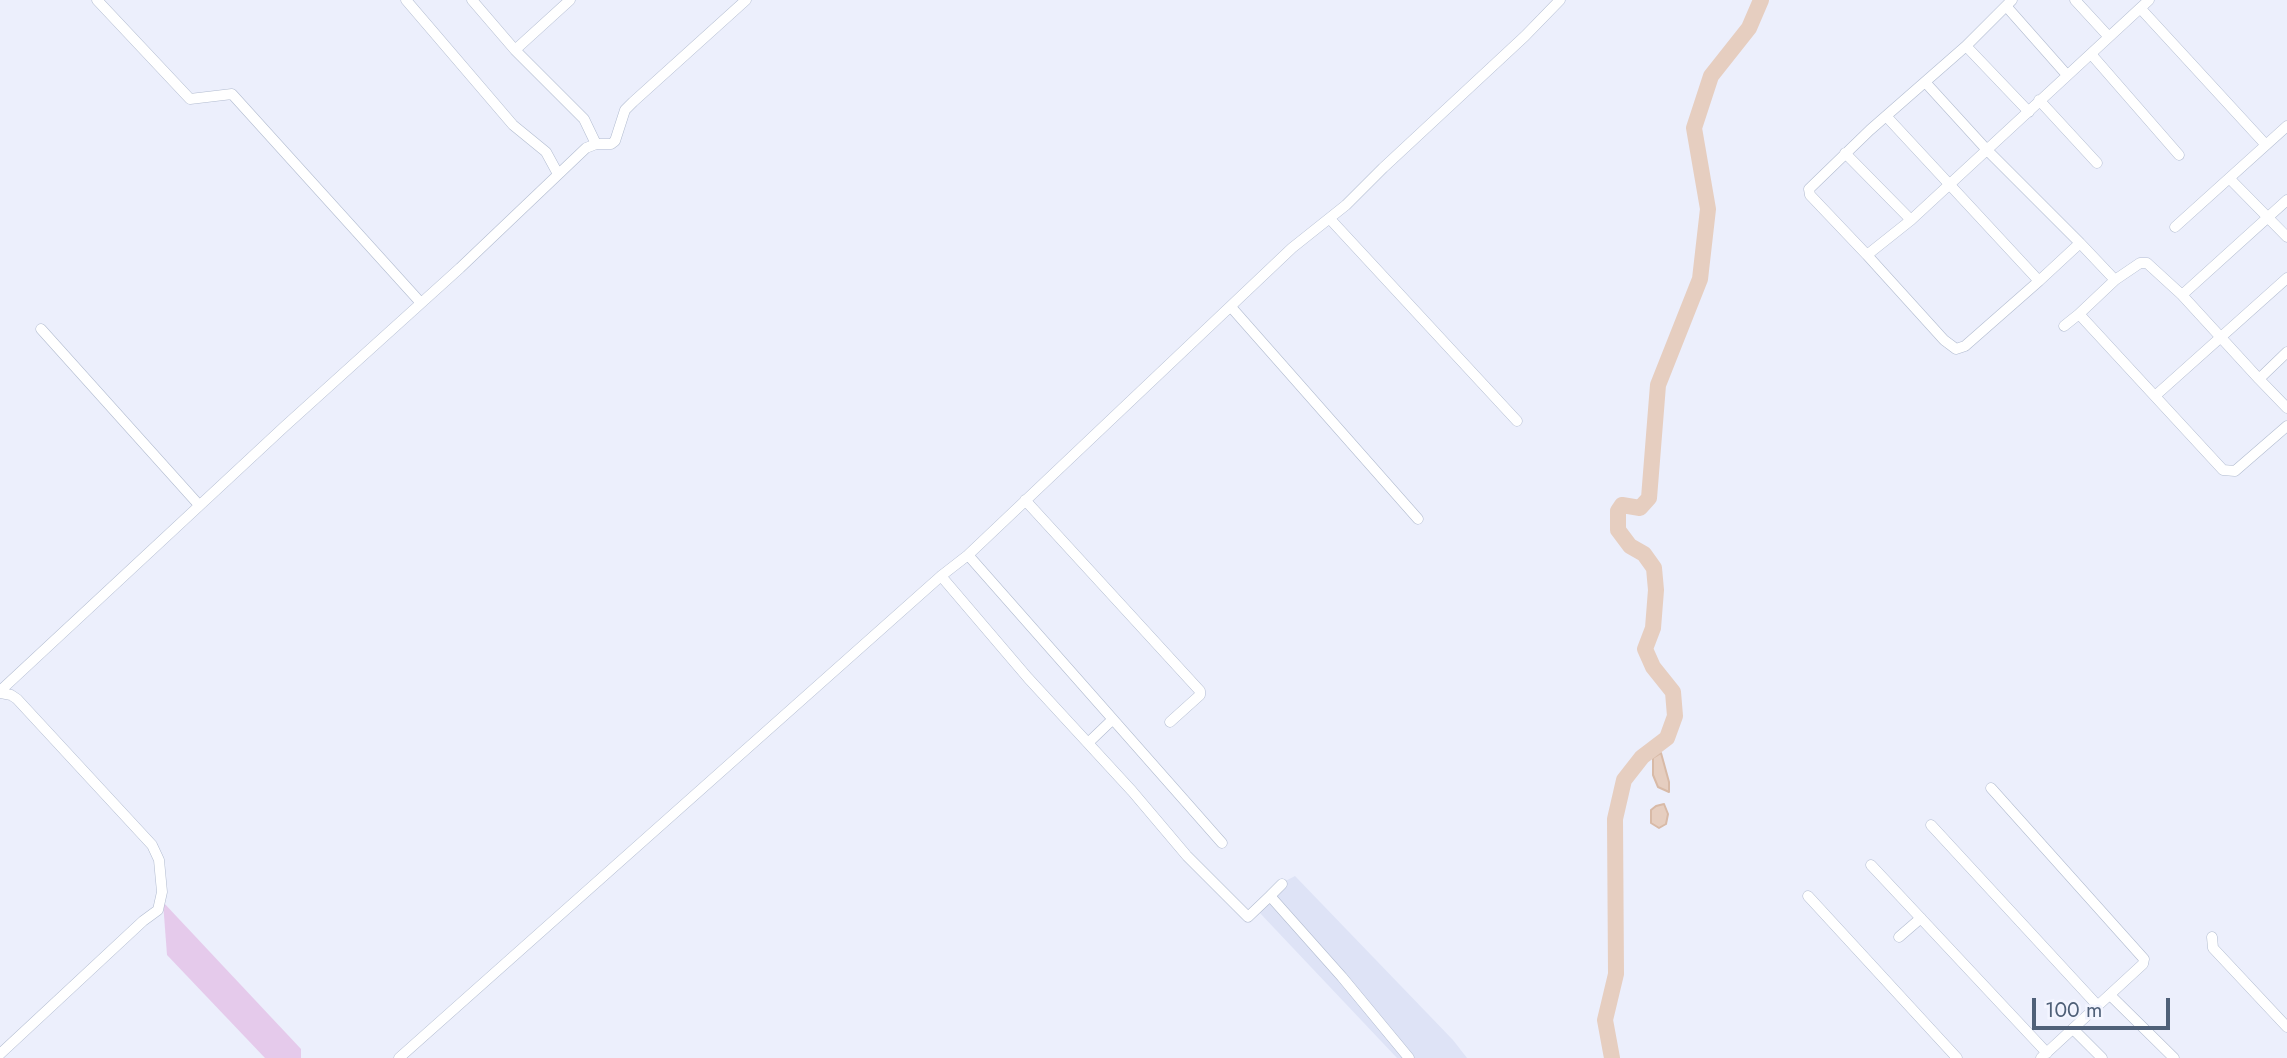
<!DOCTYPE html>
<style>
body{margin:0}
#map{position:relative;width:2287px;height:1058px;overflow:hidden;background:#eceffc;font-family:Jost,sans-serif}
canvas{display:block}
.scale{position:absolute;left:2032px;top:998px;width:138px;height:32px;box-sizing:border-box;border:4px solid #4f6078;border-top:0;padding-left:9px;font-size:21px;line-height:24px;white-space:nowrap;color:#4f6078;-webkit-text-stroke:5px #f3f5ff;paint-order:stroke}
</style>
<div id="map">
<canvas width="2287" height="1058"></canvas>
<div class="scale">100 m</div>
</div>
<script>
const ctx = document.querySelector('canvas').getContext('2d');
ctx.lineJoin = 'round';
function fill(path, color) {
  ctx.fillStyle = color;
  ctx.fill(path, 'evenodd');
}
function toPath(rows) {
  const path = new Path2D();
  for (const r of rows) {
    path.moveTo(r[0], r[1]);
    for (let i = 2; i < r.length; i += 2) path.lineTo(r[i], r[i + 1]);
  }
  return path;
}
function strokePath(path, color, width, dash) {
  ctx.strokeStyle = color;
  ctx.lineWidth = width;
  ctx.lineCap = dash ? 'butt' : 'round';
  ctx.setLineDash(dash || []);
  ctx.stroke(path);
}
fill(toPath([
 [1295,876,1453,1040,1467,1058,1397,1058,1258,911,1276,886]
]), '#dee3f6');
fill(toPath([
 [163,902,301,1049,301,1058,265,1058,167,955]
]), '#e5caeb');
const water = toPath([
 [1661,753,1669,782,1669,792,1658,787,1653,775,1653,758,1661,753],
 [1664,804,1668,814,1666,824,1659,828,1651,823,1651,810,1656,806,1664,804]
]);
fill(water, '#e6cec0');
strokePath(water, '#d8baa7', 2);
strokePath(toPath([
 [1612,1058,1605,1020,1616,974,1615,819,1624,780,1642,757,1667,738,1675,716,1673,692,1653,667,1645,649,1653,628,1656,590,1654,568,1644,554,1630,546,1618,530,1618,511,1622,505,1640,508,1649,498,1658,385,1700,279,1708,209,1694,128,1711,76,1749,28,1761,0]
]), '#e6cec0', 16);
const street = toPath([
 [97,0,190,99,232,94,421,303],
 [406,0,513,125,546,152,558,174],
 [472,0,515,50,584,119,596,144],
 [2075,0,2109,37],
 [2006,6,2067,75],
 [2141,9,2266,145],
 [1966,46,2029,112],
 [515,50,570,0],
 [2091,54,2179,155],
 [2039,100,2097,163],
 [1886,116,2039,281,2080,243,1987,150,1925,82],
 [1845,153,1911,220],
 [2230,179,2287,237],
 [1330,219,1517,421],
 [2175,227,2287,126],
 [2080,243,2115,280],
 [1867,255,1810,195,1809,189,1870,130,1966,46,2012,0],
 [2039,281,1965,346,1956,349,1944,340,1867,255,1911,220,2149,0],
 [2182,295,2287,200],
 [1231,307,1418,519],
 [2064,326,2079,314],
 [41,329,199,505],
 [2287,352,2259,379,2182,295,2147,263,2140,263,2115,280,2079,314,2223,470,2235,471,2287,426],
 [2259,379,2287,408],
 [2155,396,2287,278],
 [1025,500,1200,691,1200,695,1170,722],
 [968,555,1222,843],
 [941,576,1028,678,1132,791,1187,856,1248,917,1270,896,1342,977,1409,1058],
 [0,691,284,427,460,268,586,148,596,144,611,144,615,141,625,110,633,102,746,0],
 [0,693,11,695,17,699,152,845,159,860,162,892,158,910,143,921,0,1054],
 [1088,743,1112,720],
 [1991,788,2144,959,2143,964,2041,1058],
 [1931,825,2098,1006],
 [1871,865,2047,1053],
 [1270,896,1282,884],
 [1808,896,1957,1058],
 [1899,937,1921,918],
 [2212,937,2213,948,2287,1027],
 [2110,995,2174,1058],
 [2073,1029,2102,1058],
 [399,1058,941,576,968,555,1292,248,1346,205,1383,168,1525,36,1560,0]
]);
strokePath(street, '#b1bbcf', 11);
strokePath(street, '#fff', 10);
</script>
